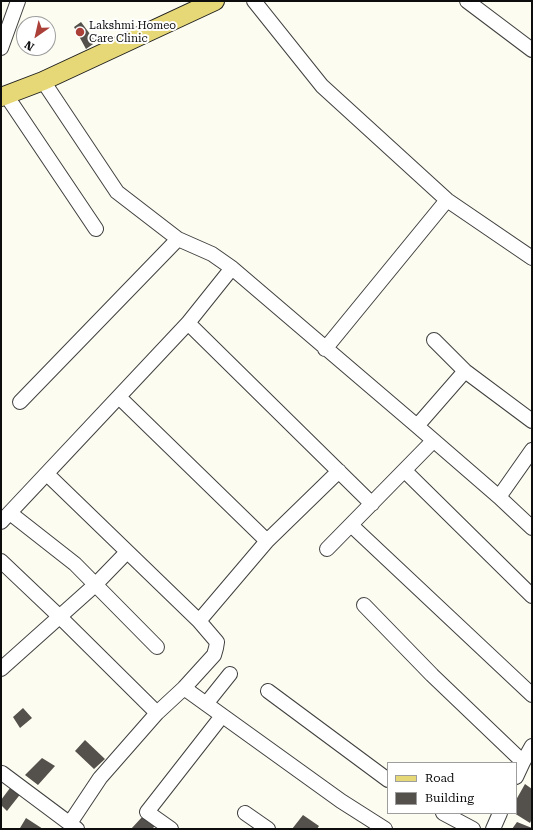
<!DOCTYPE html>
<style>
body{margin:0}
#map{position:relative;width:533px;height:830px;overflow:hidden;background:#fdfcf0;font-family:"Roboto Serif",serif}
canvas{display:block}
.frame{position:absolute;inset:0;border:2px solid #0d0d0d;pointer-events:none}
.legend{position:absolute;left:387px;top:762px;width:130px;height:52px;box-sizing:border-box;background:#fff;border:1px solid #9e9e9e;margin:0;padding:5px 7px;list-style:none;font-size:12px;color:#0d0d0d}
.legend li{display:flex;align-items:center;gap:8px;height:20px}
.legend b{width:20px;border:1px solid #9e9e9e}
.north{position:absolute;left:16px;top:16px;width:40px;height:40px;box-sizing:border-box;background:#fff;border:1px solid #9e9e9e;border-radius:50%;rotate:214deg;font-size:11px;font-weight:700;line-height:16px;text-align:center;color:#0d0d0d}
.north::after{content:'';display:block;margin:auto;width:14px;height:18px;background:#ab4038;clip-path:polygon(50% 0,100% 100%,50% 72%,0 100%)}
</style>
<div id="map">
<canvas width="533" height="830"></canvas>
<div class="frame"></div>
<ul class="legend">
<li><b style="height:5px;background:#e6d876"></b>Road</li>
<li><b style="height:11px;background:#54504b"></b>Building</li>
</ul>
<div class="north">N</div>
</div>
<script>
const ctx = document.querySelector('canvas').getContext('2d');
ctx.lineJoin = 'round';
function fill(path, color) {
  ctx.fillStyle = color;
  ctx.fill(path, 'evenodd');
}
function toPath(rows) {
  const path = new Path2D();
  for (const r of rows) {
    path.moveTo(r[0], r[1]);
    for (let i = 2; i < r.length; i += 2) path.lineTo(r[i], r[i + 1]);
  }
  return path;
}
function strokePath(path, color, width, dash) {
  ctx.strokeStyle = color;
  ctx.lineWidth = width;
  ctx.lineCap = dash ? 'butt' : 'round';
  ctx.setLineDash(dash || []);
  ctx.stroke(path);
}
function label(font, color, halo, rows, align = 'center') {
  ctx.font = font + ' "Roboto Serif",serif';
  ctx.lineWidth = 4;
  ctx.setLineDash([]);
  ctx.textBaseline = 'middle';
  ctx.strokeStyle = halo;
  ctx.fillStyle = color;
  for (const [text, x, y, turn = 0] of rows) {
    ctx.save();
    ctx.translate(x, y);
    ctx.rotate((+turn || 0) * Math.PI / 180);
    ctx.textAlign = isNaN(turn) ? turn : align;
    if (halo) ctx.strokeText(text, 0, 0);
    ctx.fillText(text, 0, 0);
    ctx.restore();
  }
}
fill(toPath([
 [81,22,96,42,86,49,74,27],
 [23,708,32,718,20,728,13,717],
 [85,740,105,759,94,769,75,751],
 [42,758,55,766,38,785,25,775],
 [13,784,22,792,7,811,1,805,1,800],
 [525,784,532,789,532,819,530,823,514,813,516,813,516,800],
 [303,815,319,826,317,829,292,829],
 [143,816,155,826,152,829,131,829],
 [26,818,43,829,22,829,20,828],
 [517,822,532,828,532,829,512,829]
]), '#54504b');
const minor = toPath([
 [254,1,322,86,447,200,532,258],
 [467,1,532,50],
 [1,48,18,1],
 [43,81,117,192,178,239,212,254,232,268,417,426,499,497,532,528],
 [6,95,96,229],
 [188,323,372,504],
 [434,340,465,371,532,421],
 [325,349,447,200],
 [120,398,267,541],
 [20,402,178,239],
 [417,426,465,371],
 [405,471,532,596],
 [47,474,199,621,217,642,216,648,214,655,184,688,157,713,100,778,70,823],
 [499,497,532,450],
 [10,513,75,564,157,647],
 [1,522,188,323,232,268],
 [351,525,532,695],
 [327,549,433,441],
 [1,561,60,617,157,713],
 [364,605,432,675,523,762,516,777],
 [199,621,267,541,339,471],
 [1,669,95,585,127,552],
 [184,688,341,801,385,829],
 [268,691,388,780],
 [206,704,230,674],
 [523,762,532,746],
 [2,773,77,829],
 [245,813,268,829],
 [443,813,473,829],
 [171,829,147,812,222,716],
 [493,829,500,813]
]);
const major = toPath([
 [1,97,43,81,215,1]
]);
strokePath(minor, '#404040', 16);
strokePath(major, '#1e1e1e', 20);
strokePath(minor, '#fff', 14);
strokePath(major, '#e6d876', 18);
for (const [x, y, r, color] of [
 [80,32,5,"#ab4038"]
]) {
  const dot = new Path2D();
  dot.arc(x, y, r, 0, 2 * Math.PI);
  ctx.fillStyle = color;
  ctx.fill(dot);
  strokePath(dot, '#fff', 1.5);
}
label('11px', '#0d0d0d', '#fff', [
 ["Lakshmi Homeo",89,26],
 ["Care Clinic",89,39]
], 'left');
</script>
